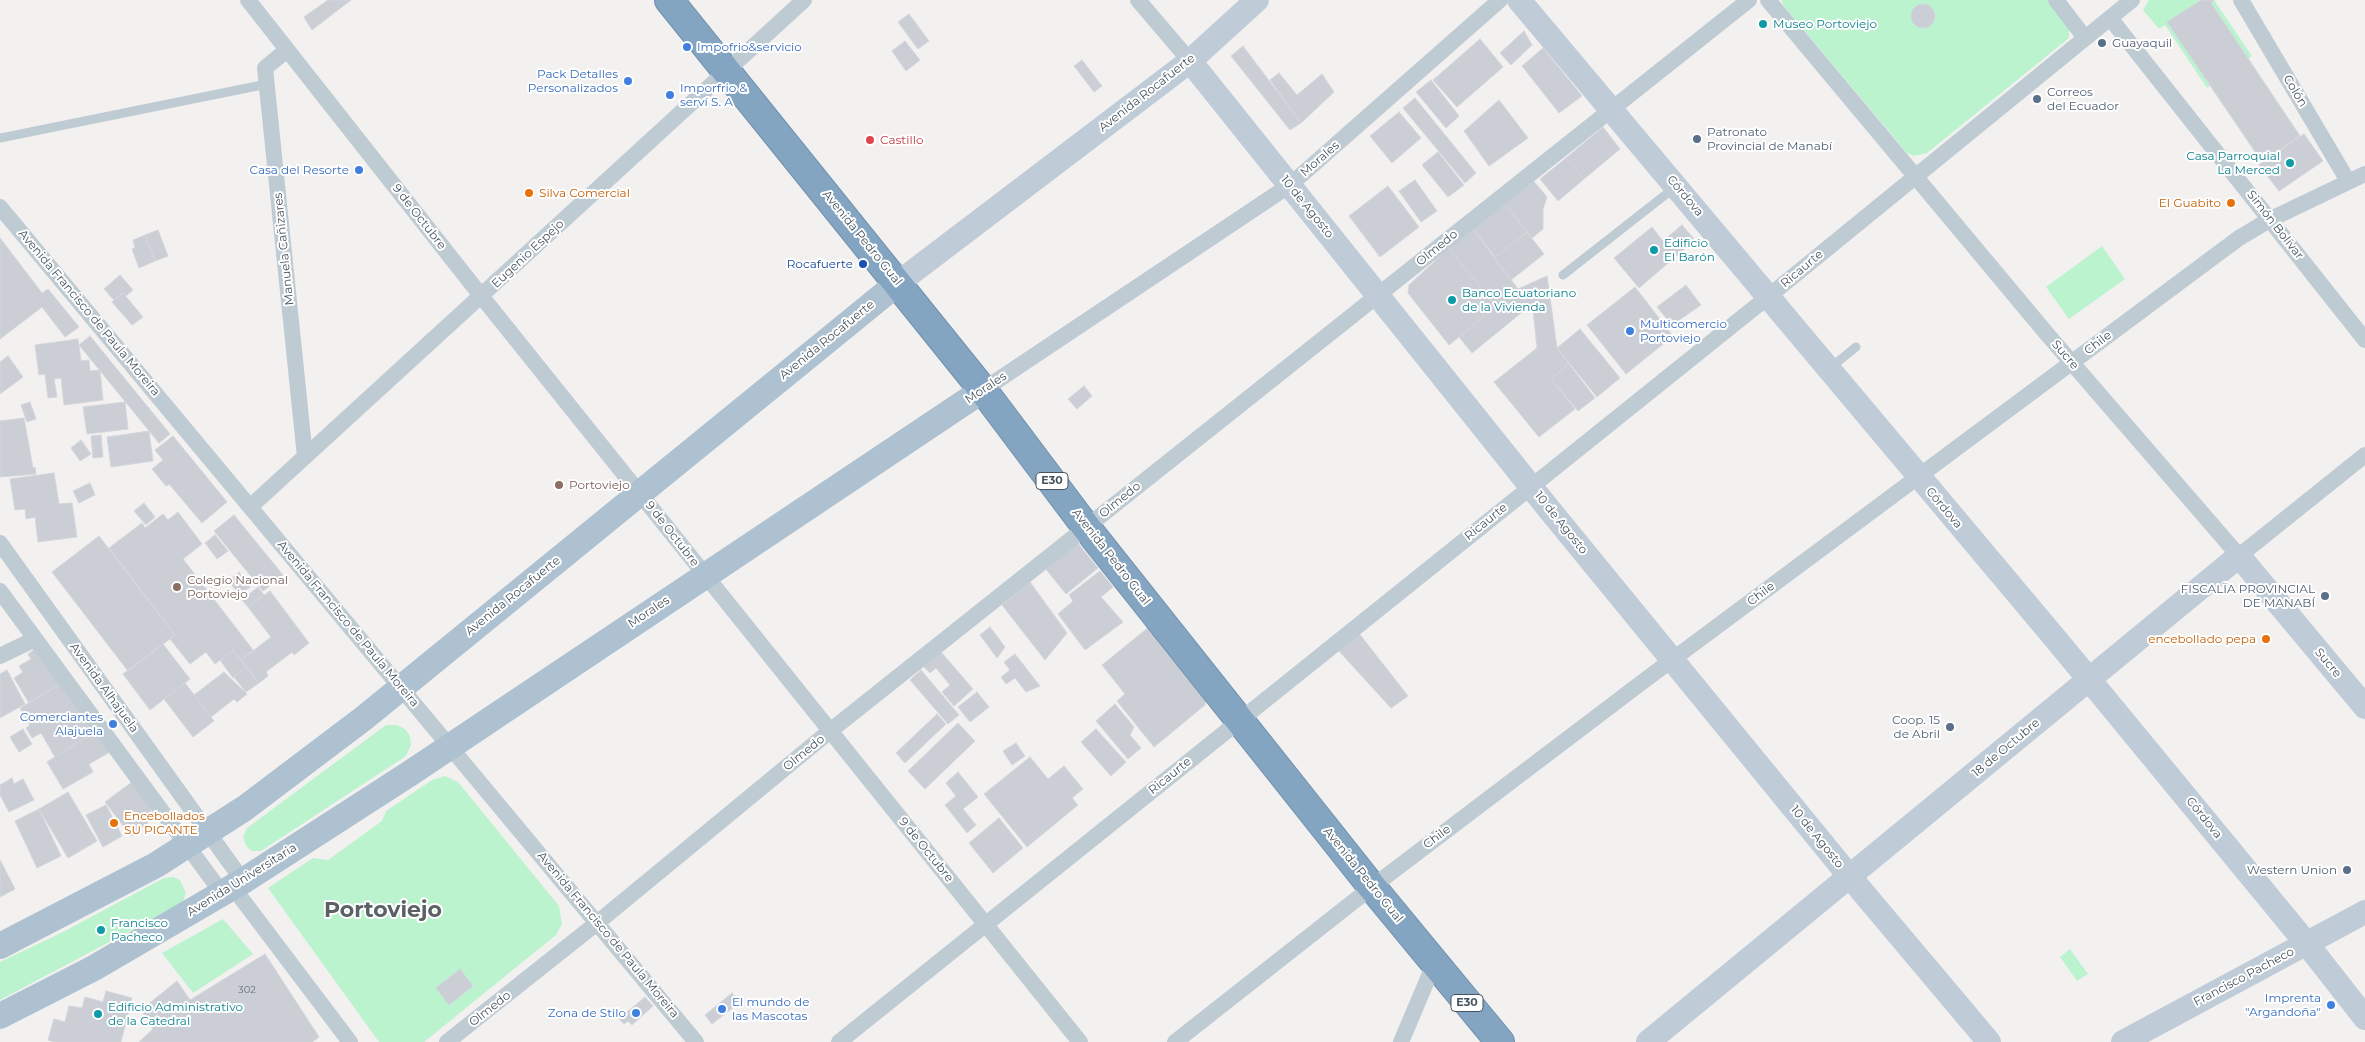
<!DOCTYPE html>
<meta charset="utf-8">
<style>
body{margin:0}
canvas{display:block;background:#f3f0f0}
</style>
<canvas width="2365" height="1042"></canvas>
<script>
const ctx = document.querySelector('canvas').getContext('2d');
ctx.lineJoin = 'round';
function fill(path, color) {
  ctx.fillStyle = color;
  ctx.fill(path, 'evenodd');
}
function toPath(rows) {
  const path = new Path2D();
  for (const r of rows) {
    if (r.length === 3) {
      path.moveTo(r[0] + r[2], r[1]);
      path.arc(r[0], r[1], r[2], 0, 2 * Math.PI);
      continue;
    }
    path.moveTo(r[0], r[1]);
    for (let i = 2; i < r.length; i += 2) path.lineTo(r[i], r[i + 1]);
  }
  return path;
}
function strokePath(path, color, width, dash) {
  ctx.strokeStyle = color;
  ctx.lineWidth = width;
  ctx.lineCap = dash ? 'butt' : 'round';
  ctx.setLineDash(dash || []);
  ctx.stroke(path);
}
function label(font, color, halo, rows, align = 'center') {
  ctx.font = font + ' Montserrat,sans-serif';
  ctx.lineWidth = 4;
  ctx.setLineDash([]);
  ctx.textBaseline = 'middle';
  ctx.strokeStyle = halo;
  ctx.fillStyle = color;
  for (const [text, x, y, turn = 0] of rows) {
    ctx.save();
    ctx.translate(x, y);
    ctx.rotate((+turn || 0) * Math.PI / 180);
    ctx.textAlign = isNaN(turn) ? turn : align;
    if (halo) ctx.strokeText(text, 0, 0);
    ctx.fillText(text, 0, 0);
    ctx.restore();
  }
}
fill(toPath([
 [1782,0,2048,0,2069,28,2069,38,1927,153,1914,156,1907,153,1783,5],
 [2149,0,2200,0,2168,23,2210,86,2207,88,2165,25,2159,29,2143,10],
 [2214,0,2252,56,2248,59,2211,3],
 [2102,246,2125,279,2069,319,2046,287],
 [386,725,397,725,405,729,410,736,411,745,406,756,261,851,252,851,246,846,243,837,247,828],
 [445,776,458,782,559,906,562,924,556,935,424,1042,379,1042,268,888,313,858,328,860,382,821,386,811,432,780],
 [173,877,180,880,186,893,184,900,179,905,0,1000,0,962,63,932,164,878],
 [223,919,253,954,193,993,162,953],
 [2070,949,2088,974,2077,981,2060,957]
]), '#bbf3cf');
const building = toPath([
 [328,0,351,0,312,30,304,17,328,0],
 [2201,0,2214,0,2211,3,2300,136,2262,162,2167,22,2201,0],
 [1923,16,12],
 [909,14,929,41,918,49,898,22,909,14],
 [1524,31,1532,45,1511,65,1500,53,1524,31],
 [1480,39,1503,67,1457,107,1433,80,1480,39],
 [905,41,920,60,906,71,892,51,905,41],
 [1243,46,1301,123,1290,130,1231,56,1243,46],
 [1543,48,1582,96,1559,113,1522,66,1543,48],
 [1082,60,1102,86,1094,92,1074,66,1082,60],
 [1279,73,1297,95,1322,74,1334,92,1301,123,1270,80,1279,73],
 [1431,80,1459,116,1446,128,1416,92,1431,80],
 [1415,98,1476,173,1465,183,1403,108,1415,98],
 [1499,100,1528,138,1489,166,1464,131,1499,100],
 [1399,112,1421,138,1392,163,1370,136,1399,112],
 [1603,127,1620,149,1584,179,1566,158,1603,127],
 [2304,134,2323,161,2279,191,2259,165,2304,134],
 [1438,152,1464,185,1448,197,1422,165,1438,152],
 [1566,158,1584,179,1558,201,1540,179,1566,158],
 [1531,178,1547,197,1543,209,1543,229,1532,238,1504,203,1531,178],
 [1415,180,1437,211,1421,222,1399,191,1415,180],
 [1388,186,1419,227,1380,257,1349,216,1388,186],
 [1504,203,1527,232,1494,258,1493,254,1473,229,1504,203],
 [1682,225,1695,240,1639,288,1614,258,1652,227,1663,241,1682,225],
 [1473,229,1518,289,1496,307,1449,248,1473,229],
 [158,230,168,256,155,261,145,235,158,230],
 [1527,232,1544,254,1511,280,1494,258,1527,232],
 [145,235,155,261,139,268,132,249,135,248,133,240,145,235],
 [0,238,42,293,48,289,79,327,65,337,42,307,0,339,0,238],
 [1449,248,1496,307,1449,345,1408,293,1409,285,1449,248],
 [120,275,133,290,126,296,123,293,114,300,104,289,120,275],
 [1547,276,1557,348,1569,364,1551,379,1575,409,1539,437,1494,382,1537,348,1533,309,1526,309,1472,353,1459,337,1518,289,1547,276],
 [1686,285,1701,305,1672,325,1657,307,1686,285],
 [1635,287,1673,336,1626,374,1587,325,1635,287],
 [123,293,143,317,132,325,112,302,123,293],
 [1580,329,1620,378,1597,397,1557,348,1580,329],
 [90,336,170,434,159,443,79,345,90,336],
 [78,339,81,361,89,360,90,371,100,370,103,400,64,405,61,378,54,379,57,397,48,398,45,374,39,375,35,345,78,339],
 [8,356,23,377,0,394,0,362,8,356],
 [1569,364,1595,398,1578,411,1551,379,1569,364],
 [1084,386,1092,396,1077,409,1068,399,1084,386],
 [30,402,36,419,27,422,21,405,30,402],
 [125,402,128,429,87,434,83,407,125,402],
 [24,418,33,468,35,467,36,474,0,477,0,421,24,418],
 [149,431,153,461,111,467,107,437,149,431],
 [101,435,103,457,93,458,91,436,101,435],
 [173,436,227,502,202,523,169,484,166,486,152,469,163,460,155,450,173,436],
 [81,440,91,454,80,461,71,448,81,440],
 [54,473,59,504,72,503,77,537,38,542,35,517,26,519,25,509,15,510,10,479,54,473],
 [90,483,95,495,79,503,73,491,90,483],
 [144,503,155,517,146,525,134,511,144,503],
 [178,512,202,544,183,559,253,650,241,660,233,650,215,664,206,652,190,664,170,639,175,635,109,548,142,523,145,528,163,514,168,520,178,512],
 [234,515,283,575,263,591,214,531,234,515],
 [215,535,228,551,217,559,205,543,215,535],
 [99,536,175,635,128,671,52,572,99,536],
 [1077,542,1098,568,1066,594,1045,568,1077,542],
 [1100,571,1113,587,1101,597,1123,622,1085,650,1058,614,1073,601,1069,595,1100,571],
 [239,572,250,587,239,595,229,581,239,572],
 [1030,582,1067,633,1045,660,1002,605,1030,582],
 [258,587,264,595,248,607,242,600,258,587],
 [270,591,309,643,294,655,292,652,266,672,268,676,259,683,241,660,271,637,248,607,270,591],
 [990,627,1005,647,997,658,980,635,990,627],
 [1149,627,1206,699,1205,705,1154,747,1117,701,1125,694,1102,665,1149,627],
 [1358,632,1408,696,1391,708,1338,650,1358,632],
 [163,644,190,679,150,710,123,674,163,644],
 [38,647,62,683,29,703,14,678,23,672,19,666,31,659,28,654,38,647],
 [233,650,246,667,233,678,220,660,233,650],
 [941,652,973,689,954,706,942,692,950,685,936,668,930,673,924,667,941,652],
 [1015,654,1040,686,1026,692,1015,678,1006,684,1001,677,1010,670,1004,662,1015,654],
 [246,667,259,683,246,692,234,677,246,667],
 [7,670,25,704,0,718,0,674,7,670],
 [921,670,959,715,948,724,910,680,921,670],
 [224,672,247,694,237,702,234,699,211,717,194,695,224,672],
 [62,683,96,731,55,757,41,733,32,738,26,728,30,725,20,708,62,683],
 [185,683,214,721,193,737,164,699,185,683],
 [977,692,989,707,970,722,958,707,977,692],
 [1115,704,1134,727,1130,735,1141,748,1128,759,1096,721,1115,704],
 [937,714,946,724,905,763,896,753,937,714],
 [958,723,975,741,925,789,908,771,958,723],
 [23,729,32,744,19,752,10,737,23,729],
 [1096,729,1126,762,1111,776,1081,742,1096,729],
 [96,731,110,752,89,764,93,772,63,789,47,762,96,731],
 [1016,743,1025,756,1012,765,1003,751,1016,743],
 [1030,757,1048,779,1064,766,1083,789,1072,798,1078,805,1027,847,984,794,1030,757],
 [958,772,978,797,963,809,976,825,967,833,945,805,956,796,946,783,958,772],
 [12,778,14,784,23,779,34,800,9,812,0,795,0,785,12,778],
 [132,782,151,809,147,824,131,836,105,802,132,782],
 [68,792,97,841,68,858,39,809,68,792],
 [106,805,122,836,103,847,86,815,106,805],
 [39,809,61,856,37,868,15,821,39,809],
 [999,818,1023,848,993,873,969,843,999,818],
 [0,860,15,889,0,897,0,860],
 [265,954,319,1037,312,1042,139,1042,153,1029,141,1010,177,981,190,1000,265,954],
 [460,969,473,986,449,1005,436,988,460,969],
 [106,991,132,998,121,1042,54,1042,48,1040,54,1019,65,1022,69,1006,82,1008,85,997,103,1002,106,991],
 [732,993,739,1003,712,1024,705,1015,732,993],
 [645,997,653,1006,632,1025,628,1021,624,1024,619,1019,645,997]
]);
fill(building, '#cbcfd5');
strokePath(building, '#d3d6dc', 1);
const highway = toPath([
 [669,0,983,390,1086,527,1372,887,1500,1042]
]);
strokePath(highway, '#6f90ae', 30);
strokePath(toPath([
 [0,138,267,84],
 [1563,275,1674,188],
 [1830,368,1856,347]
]), '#bfcbd3', 9);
strokePath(toPath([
 [248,0,482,297,1080,1042],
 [1138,0,1190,61],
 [1768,0,2047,334,2239,556,2365,455],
 [2056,0,2085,38],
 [2241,0,2348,181],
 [2110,18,2365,340],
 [287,50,265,68,305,457],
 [0,207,696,1042],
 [983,390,1290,185,1500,0],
 [250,507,804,0],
 [0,543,243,881],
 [0,591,222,893],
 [0,656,35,639],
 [232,886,350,1042],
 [447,1042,597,923,830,731,1749,0],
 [839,1042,1769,296,2132,0],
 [1175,1042,1372,887,1645,680,2239,238,2271,219,2365,174],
 [1401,1042,1434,964]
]), '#bfcbd3', 16);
strokePath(toPath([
 [1519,0,2059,643,2307,944,2365,1018],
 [1190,61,1548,508,1850,877,1989,1042],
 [898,283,1190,61,1257,0],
 [1648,1042,2239,556,2365,707],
 [2123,1042,2365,912]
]), '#bfccd8', 24);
strokePath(toPath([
 [0,946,156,865,245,808,364,718,898,283],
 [0,1016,94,968,243,881,409,774,983,390]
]), '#aec1d1', 26);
strokePath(highway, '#84a5c2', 28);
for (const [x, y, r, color] of [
 [1763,24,5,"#0f9aa8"],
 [2102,43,5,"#5c6f8a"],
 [687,47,5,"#3f7fe0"],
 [628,81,5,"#3f7fe0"],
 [670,95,5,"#3f7fe0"],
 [2037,99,5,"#5c6f8a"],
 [1697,139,5,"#5c6f8a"],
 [870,140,5,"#e0444e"],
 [2290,163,5,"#0f9aa8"],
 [359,170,5,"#3f7fe0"],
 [529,193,5,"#e8710a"],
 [2231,203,5,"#e8710a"],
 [1654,250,5,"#0f9aa8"],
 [863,264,5,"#1a4fb4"],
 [1452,300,5,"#0f9aa8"],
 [1630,331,5,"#3f7fe0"],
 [559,485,5,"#8d6e63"],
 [177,587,5,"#8d6e63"],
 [2325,596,5,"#5c6f8a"],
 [2266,639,5,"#e8710a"],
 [113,724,5,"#3f7fe0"],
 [1950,727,5,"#5c6f8a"],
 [114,823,5,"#e8710a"],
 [2347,870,5,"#5c6f8a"],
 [101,930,5,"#0f9aa8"],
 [2331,1005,5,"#3f7fe0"],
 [722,1009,5,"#3f7fe0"],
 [636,1013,5,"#3f7fe0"],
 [98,1014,5,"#0f9aa8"]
]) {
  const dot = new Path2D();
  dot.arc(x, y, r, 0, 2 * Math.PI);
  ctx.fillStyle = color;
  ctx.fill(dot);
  strokePath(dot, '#fff', 2);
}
label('10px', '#67737c', null, [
 ["302",247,990]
]);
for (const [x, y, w] of [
 [1052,481,32],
 [1467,1003,32]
]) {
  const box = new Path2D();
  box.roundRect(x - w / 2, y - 8.5, w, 17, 4);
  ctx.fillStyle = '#fff';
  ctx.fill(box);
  strokePath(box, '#46545f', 1);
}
label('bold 11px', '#46545f', null, [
 ["E30",1052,481],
 ["E30",1467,1003]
]);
label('12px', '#0d838f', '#fff', [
 ["Museo Portoviejo",1773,24],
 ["Casa Parroquial",2280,156,"right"],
 ["La Merced",2280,170,"right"],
 ["Edificio",1664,243],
 ["El Barón",1664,257],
 ["Banco Ecuatoriano",1462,293],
 ["de la Vivienda",1462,307],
 ["Francisco",111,923],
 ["Pacheco",111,937],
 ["Edificio Administrativo",108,1007],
 ["de la Catedral",108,1021]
], 'left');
label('12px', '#4e5e75', '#fff', [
 ["Guayaquil",2112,43],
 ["Correos",2047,92],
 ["del Ecuador",2047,106],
 ["Patronato",1707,132],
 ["Provincial de Manabí",1707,146],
 ["FISCALÏA PROVINCIAL",2315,589,"right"],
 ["DE MANABÍ",2315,603,"right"],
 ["Coop. 15",1940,720,"right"],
 ["de Abril",1940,734,"right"],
 ["Western Union",2337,870,"right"]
], 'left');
label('12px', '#366cbe', '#fff', [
 ["Impofrio&servicio",697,47,"left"],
 ["Pack Detalles",618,74],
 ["Personalizados",618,88],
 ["Imporfrio &",680,88,"left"],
 ["serví S. A",680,102,"left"],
 ["Casa del Resorte",349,170],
 ["Multicomercio",1640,324,"left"],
 ["Portoviejo",1640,338,"left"],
 ["Comerciantes",103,717],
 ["Alajuela",103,731],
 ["Imprenta",2321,998],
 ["\"Argandoña\"",2321,1012],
 ["El mundo de",732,1002,"left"],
 ["las Mascotas",732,1016,"left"],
 ["Zona de Stilo",626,1013]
], 'right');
label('12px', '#46545f', '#fff', [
 ["Colón",2295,91,59],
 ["Avenida Rocafuerte",1147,93,-38],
 ["Morales",1320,159,-41],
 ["Córdova",1685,196,50],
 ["10 de Agosto",1307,207,51],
 ["9 de Octubre",419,217,52],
 ["Simón Bolívar",2275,225,52],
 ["Avenida Pedro Gual",862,238,51],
 ["Olmedo",1437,248,-39],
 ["Manuela Cañizares",284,249,-96],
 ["Eugenio Espejo",528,254,-43],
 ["Ricaurte",1802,269,-40],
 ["Avenida Francisco de Paula Moreira",89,313,50],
 ["Avenida Rocafuerte",827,340,-39],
 ["Chile",2098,343,-37],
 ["Sucre",2065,355,49],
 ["Morales",986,388,-34],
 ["Olmedo",1120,500,-39],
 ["Córdova",1944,508,50],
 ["Ricaurte",1486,522,-39],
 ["10 de Agosto",1561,523,51],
 ["9 de Octubre",672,534,52],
 ["Avenida Pedro Gual",1111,557,52],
 ["Chile",1761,594,-37],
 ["Avenida Rocafuerte",513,596,-39],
 ["Morales",649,612,-34],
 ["Avenida Francisco de Paula Moreira",348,624,50],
 ["Sucre",2328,663,50],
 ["Avenida Alhajuela",104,688,54],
 ["18 de Octubre",2006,748,-40],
 ["Olmedo",804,753,-39],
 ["Ricaurte",1170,776,-39],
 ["Córdova",2204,818,51],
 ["Chile",1437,837,-37],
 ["10 de Agosto",1817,837,51],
 ["9 de Octubre",926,850,51],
 ["Avenida Pedro Gual",1363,875,51],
 ["Avenida Universitaria",242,880,-32],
 ["Avenida Francisco de Paula Moreira",608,935,50],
 ["Francisco Pacheco",2244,977,-28],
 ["Olmedo",490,1009,-38]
]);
label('12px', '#be3a42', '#fff', [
 ["Castillo",880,140]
], 'left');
label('12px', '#c56008', '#fff', [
 ["Silva Comercial",539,193],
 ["El Guabito",2221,203,"right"],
 ["encebollado pepa",2256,639,"right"],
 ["Encebollados",124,816],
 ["SU PICANTE",124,830]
], 'left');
label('12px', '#164399', '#fff', [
 ["Rocafuerte",853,264]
], 'right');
label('12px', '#785e54', '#fff', [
 ["Portoviejo",569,485],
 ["Colegio Nacional",187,580],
 ["Portoviejo",187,594]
], 'left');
label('bold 22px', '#5c6165', '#fff', [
 ["Portoviejo",383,911]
]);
</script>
